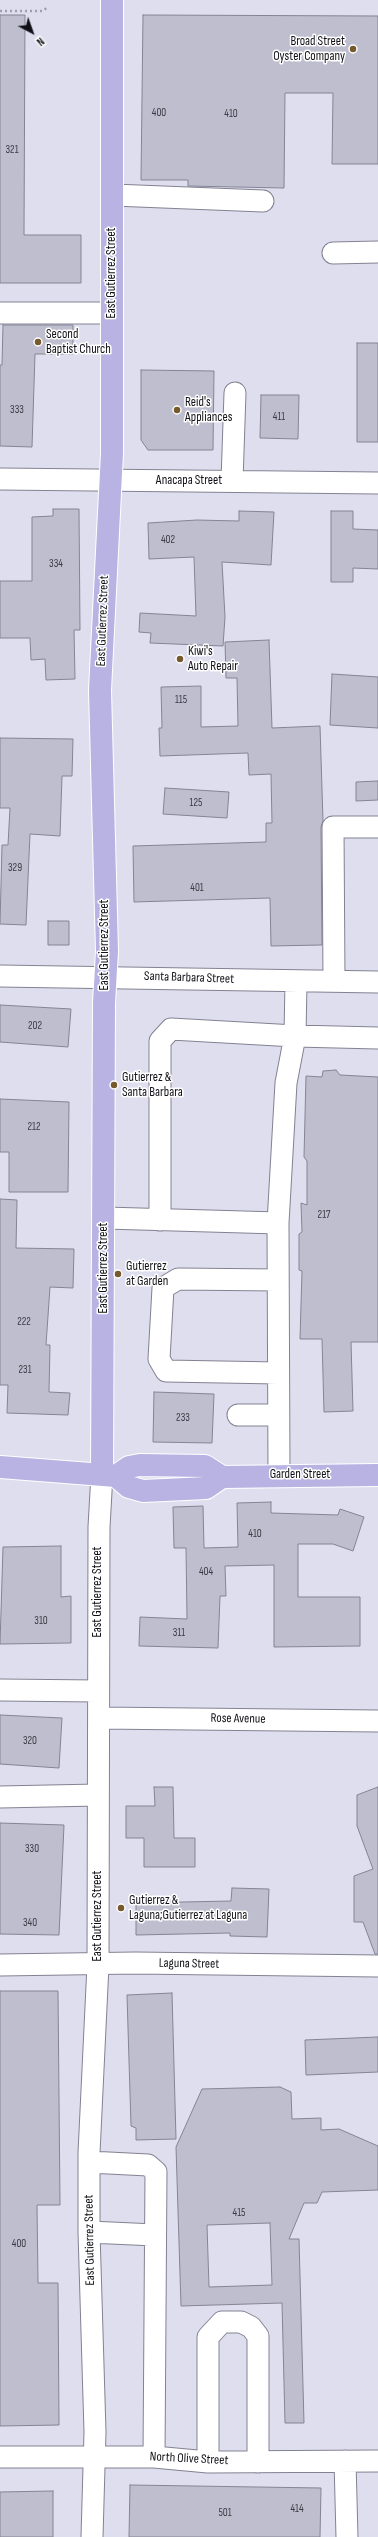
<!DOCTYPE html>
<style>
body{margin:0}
#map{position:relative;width:378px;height:2537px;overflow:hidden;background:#dfdeef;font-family:"Sofia Sans Condensed",sans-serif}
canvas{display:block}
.north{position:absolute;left:12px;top:12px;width:40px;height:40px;-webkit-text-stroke:3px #fff;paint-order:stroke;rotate:139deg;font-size:11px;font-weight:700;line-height:16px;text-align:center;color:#111016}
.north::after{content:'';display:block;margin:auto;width:14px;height:18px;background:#111016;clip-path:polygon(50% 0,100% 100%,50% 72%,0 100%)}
</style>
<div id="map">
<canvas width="378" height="2537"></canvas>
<div class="north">N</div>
</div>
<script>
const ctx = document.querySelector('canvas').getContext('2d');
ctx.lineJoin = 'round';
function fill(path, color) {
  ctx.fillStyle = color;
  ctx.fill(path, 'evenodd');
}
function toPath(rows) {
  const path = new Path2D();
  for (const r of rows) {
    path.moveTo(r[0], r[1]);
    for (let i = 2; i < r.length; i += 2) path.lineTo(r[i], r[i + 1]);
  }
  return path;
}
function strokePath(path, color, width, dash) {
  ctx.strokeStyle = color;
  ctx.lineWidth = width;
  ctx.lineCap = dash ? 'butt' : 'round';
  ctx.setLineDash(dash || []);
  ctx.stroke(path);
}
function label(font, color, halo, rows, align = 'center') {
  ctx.font = font + ' "Sofia Sans Condensed",sans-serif';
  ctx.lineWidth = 3;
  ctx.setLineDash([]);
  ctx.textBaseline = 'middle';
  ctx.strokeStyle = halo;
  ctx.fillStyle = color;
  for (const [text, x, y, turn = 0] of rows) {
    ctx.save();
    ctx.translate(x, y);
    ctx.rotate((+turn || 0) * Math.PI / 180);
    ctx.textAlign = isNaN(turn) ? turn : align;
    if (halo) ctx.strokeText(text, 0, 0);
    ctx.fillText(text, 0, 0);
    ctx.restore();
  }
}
const building = toPath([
 [0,15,25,15,24,235,81,235,81,283,0,283,0,15],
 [143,15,378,16,378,164,332,164,333,93,285,93,284,188,188,186,188,180,141,180,143,15],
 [3,325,73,325,73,354,35,354,32,447,0,446,0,365,2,365,3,325],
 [357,343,378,343,378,442,357,442,357,343],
 [141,370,214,371,213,450,148,450,141,440,141,370],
 [261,395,299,395,298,439,260,438,261,395],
 [53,509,79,509,80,630,74,630,75,679,46,680,45,659,31,660,30,638,0,638,0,581,32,581,32,517,53,516,53,509],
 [239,511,274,512,271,565,222,562,225,617,223,646,150,643,151,633,139,632,140,613,196,616,194,557,149,559,148,523,197,520,239,521,239,511],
 [331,511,353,511,353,529,378,530,378,569,353,568,353,582,331,582,331,511],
 [269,640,272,728,320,726,323,821,321,827,322,945,271,946,270,898,134,902,133,846,266,842,266,823,272,823,271,774,249,775,248,753,160,756,159,728,162,728,161,687,201,686,201,727,238,726,237,678,226,678,225,642,269,640],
 [332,674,378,677,378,728,330,725,332,674],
 [0,738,73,739,72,776,62,776,60,836,30,834,26,925,0,924,2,845,8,845,10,808,0,808,0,738],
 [378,781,378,800,356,801,356,782,378,781],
 [165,788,229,792,227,818,163,814,165,788],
 [48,921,69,921,69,945,48,945,48,921],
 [0,1005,71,1009,68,1047,0,1042,0,1005],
 [336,1070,340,1075,378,1077,378,1342,351,1342,353,1411,324,1412,322,1339,300,1339,302,1271,299,1270,299,1234,302,1232,301,1203,307,1205,307,1161,304,1157,306,1076,322,1077,323,1071,336,1070],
 [0,1099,69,1102,68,1192,9,1192,9,1152,0,1152,0,1099],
 [0,1199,17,1200,16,1248,74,1249,73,1288,50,1287,46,1345,50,1345,49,1392,70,1393,68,1415,7,1413,8,1385,0,1385,0,1199],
 [154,1392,214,1394,212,1443,153,1442,154,1392],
 [271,1502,271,1513,338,1515,340,1509,364,1517,353,1551,333,1544,298,1544,298,1597,360,1597,360,1646,274,1647,274,1565,225,1566,226,1596,220,1596,218,1648,139,1646,140,1617,187,1619,186,1548,174,1548,173,1507,203,1506,204,1548,238,1547,237,1503,271,1502],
 [61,1546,61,1597,71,1596,71,1643,0,1644,3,1547,61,1546],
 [0,1715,62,1718,59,1768,0,1764,0,1715],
 [154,1787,173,1787,174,1838,195,1838,195,1867,144,1867,144,1838,126,1838,126,1806,155,1806,154,1787],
 [378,1787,378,1954,375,1954,363,1922,354,1922,354,1876,373,1869,357,1826,357,1795,378,1787],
 [0,1823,64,1825,59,1935,0,1934,0,1823],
 [232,1888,269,1889,267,1937,230,1936,230,1933,136,1935,136,1903,231,1901,232,1888],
 [0,1991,58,1991,60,2205,37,2205,38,2283,58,2283,59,2425,0,2426,0,1991],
 [172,1993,176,2139,136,2140,136,2128,131,2126,127,1995,172,1993],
 [378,2037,378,2072,306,2075,305,2040,378,2037],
 [280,2087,291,2092,292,2119,321,2118,321,2130,339,2129,378,2146,378,2190,322,2192,317,2203,304,2203,289,2239,299,2239,304,2423,285,2423,282,2303,181,2306,176,2147,202,2089,280,2087],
 [270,2223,272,2285,209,2287,207,2225,270,2223],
 [130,2485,321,2488,320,2537,129,2537,130,2485],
 [53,2491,53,2537,0,2537,0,2492,53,2491]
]);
fill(building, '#bebecf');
strokePath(building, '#848494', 1);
const minor = toPath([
 [113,195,263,201],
 [333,253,378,252],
 [0,313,111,313],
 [0,479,378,483],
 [232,481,235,393],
 [0,976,378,982],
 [334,981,333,827,378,827],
 [296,982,295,1036,378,1038],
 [105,1218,278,1223,279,1475],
 [160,1220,160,1041,171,1029,295,1036,286,1083,278,1223],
 [278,1373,166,1371,159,1359,163,1288,178,1279,278,1280],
 [238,1415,278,1415],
 [0,1690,98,1691],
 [99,1718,378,1721],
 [0,1797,98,1795],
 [0,1965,135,1963,378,1966],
 [89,2162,148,2165,156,2172,154,2457],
 [89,2232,155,2235],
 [0,2457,154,2457,208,2462,378,2461],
 [345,2461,347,2537],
 [208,2462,208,2337,222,2322,241,2322,251,2327,258,2336,258,2462],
 [92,2537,95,2432,89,2232,89,2153,98,1965,99,1527,102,1474]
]);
const major = toPath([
 [0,1467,116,1476,129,1487,143,1491,206,1488,222,1477,378,1475],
 [102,1474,104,1003,107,951,100,690,112,453,112,0],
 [116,1476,129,1467,140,1465,205,1466,222,1477]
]);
strokePath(minor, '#838292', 23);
strokePath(major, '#fff', 24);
strokePath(toPath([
 [0,11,42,11,47,8]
]), '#9f9eac', 2.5, [2, 3]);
strokePath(minor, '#fff', 21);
strokePath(major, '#b8b3e3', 22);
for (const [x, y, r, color] of [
 [353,49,4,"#765a2d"],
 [38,342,4,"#765a2d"],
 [177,410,4,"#765a2d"],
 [180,659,4,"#765a2d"],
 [114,1085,4,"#765a2d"],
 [118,1274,4,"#765a2d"],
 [121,1908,4,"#765a2d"]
]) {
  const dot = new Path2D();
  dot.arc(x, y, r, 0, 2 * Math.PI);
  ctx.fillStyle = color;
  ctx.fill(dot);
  strokePath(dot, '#fff', 1.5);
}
label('11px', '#3c3c44', null, [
 ["400",159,113],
 ["410",231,114],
 ["321",12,150],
 ["333",17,410],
 ["411",279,417],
 ["402",168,540],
 ["334",56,564],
 ["115",181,700],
 ["125",196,803],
 ["329",15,868],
 ["401",197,888],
 ["202",35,1026],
 ["212",34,1127],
 ["217",324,1215],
 ["222",24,1322],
 ["231",25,1370],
 ["233",183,1418],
 ["410",255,1534],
 ["404",206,1572],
 ["310",41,1621],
 ["311",179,1633],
 ["320",30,1741],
 ["330",32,1849],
 ["340",30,1923],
 ["415",239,2213],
 ["400",19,2244],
 ["414",297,2509],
 ["501",225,2513]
]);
label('13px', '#111016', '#fff', [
 ["Broad Street",345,42,"right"],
 ["Oyster Company",345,57,"right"],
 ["Second",46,335],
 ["Baptist Church",46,350],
 ["Reid's",185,403],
 ["Appliances",185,418],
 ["Kiwi's",188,652],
 ["Auto Repair",188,667],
 ["Gutierrez &",122,1078],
 ["Santa Barbara",122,1093],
 ["Gutierrez",126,1267],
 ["at Garden",126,1282],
 ["Gutierrez &",129,1901],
 ["Laguna;Gutierrez at Laguna",129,1916]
], 'left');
label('13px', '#111016', '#fff', [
 ["East Gutierrez Street",112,273,-90],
 ["Anacapa Street",189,481],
 ["East Gutierrez Street",103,621,-88],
 ["East Gutierrez Street",105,945,-90],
 ["Santa Barbara Street",189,978,2],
 ["East Gutierrez Street",104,1268,-90],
 ["Garden Street",300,1475],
 ["East Gutierrez Street",98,1592,-90],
 ["Rose Avenue",238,1719,1],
 ["East Gutierrez Street",98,1916,-90],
 ["Laguna Street",189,1964,1],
 ["East Gutierrez Street",90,2240,-91],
 ["North Olive Street",189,2459,3]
]);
</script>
